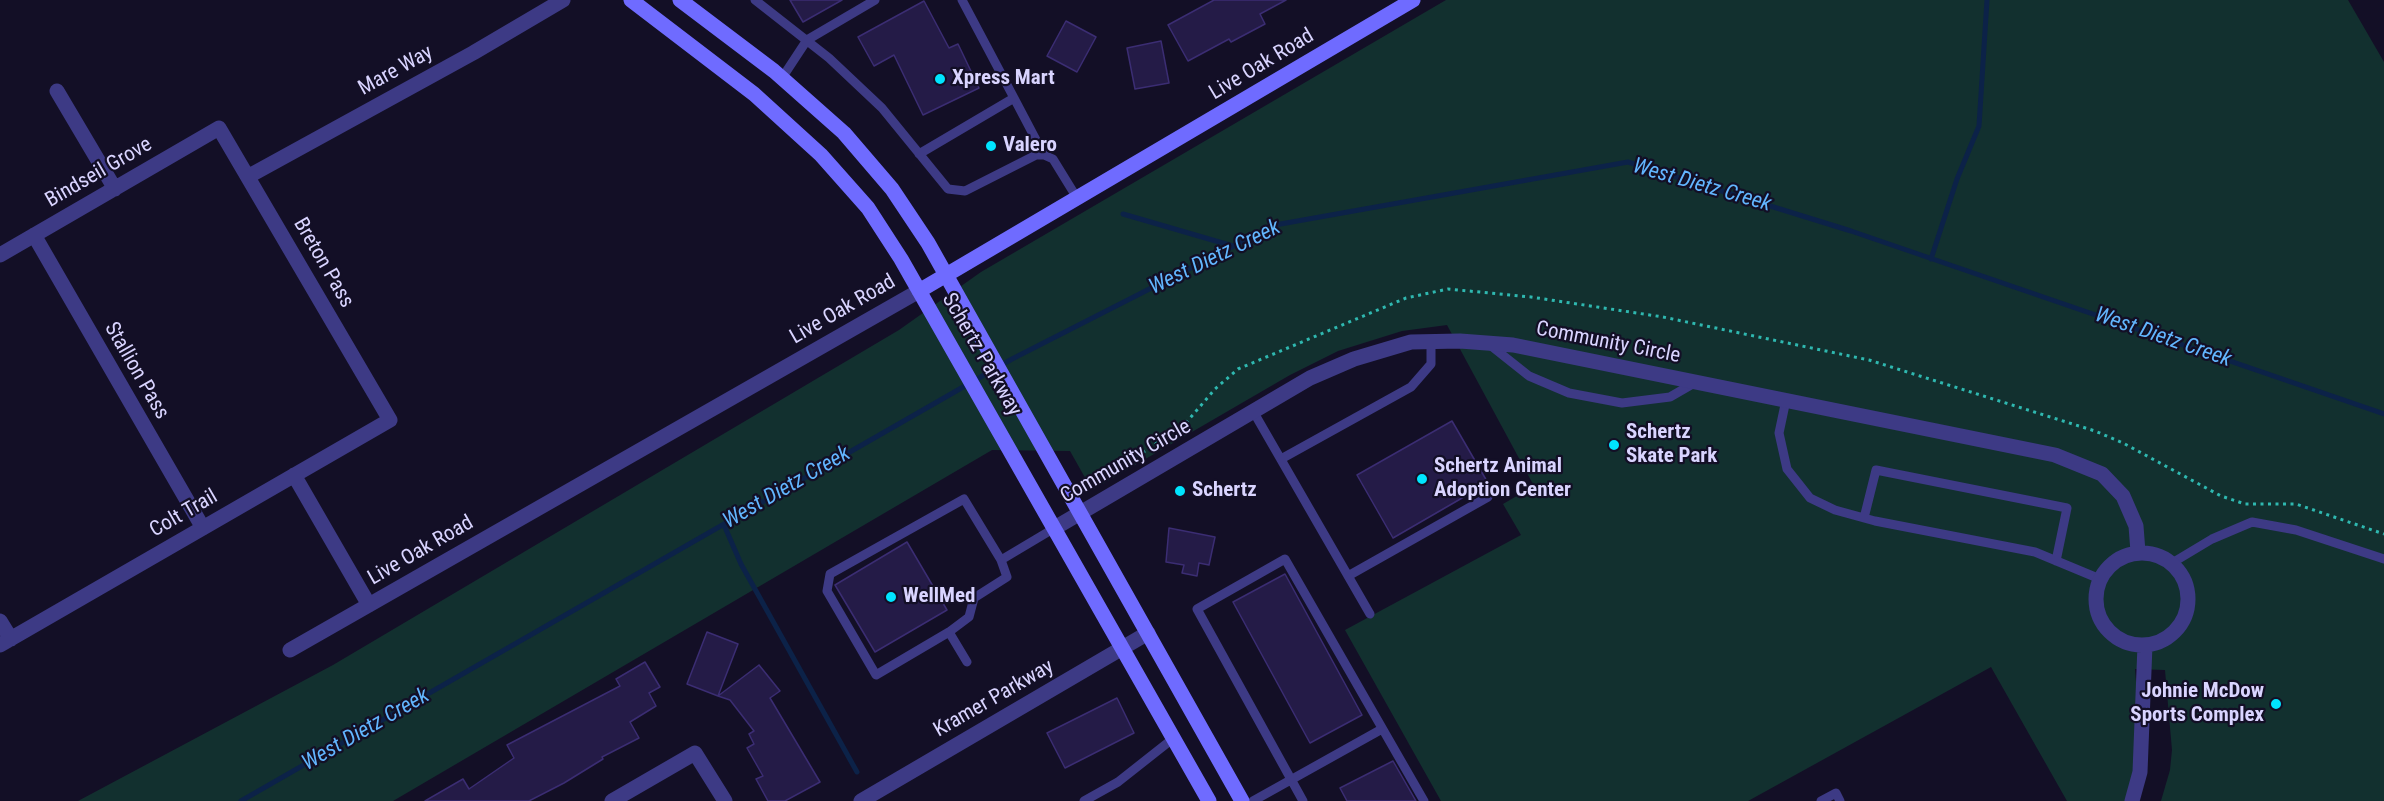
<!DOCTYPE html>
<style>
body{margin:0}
canvas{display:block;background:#130f26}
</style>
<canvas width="2384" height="801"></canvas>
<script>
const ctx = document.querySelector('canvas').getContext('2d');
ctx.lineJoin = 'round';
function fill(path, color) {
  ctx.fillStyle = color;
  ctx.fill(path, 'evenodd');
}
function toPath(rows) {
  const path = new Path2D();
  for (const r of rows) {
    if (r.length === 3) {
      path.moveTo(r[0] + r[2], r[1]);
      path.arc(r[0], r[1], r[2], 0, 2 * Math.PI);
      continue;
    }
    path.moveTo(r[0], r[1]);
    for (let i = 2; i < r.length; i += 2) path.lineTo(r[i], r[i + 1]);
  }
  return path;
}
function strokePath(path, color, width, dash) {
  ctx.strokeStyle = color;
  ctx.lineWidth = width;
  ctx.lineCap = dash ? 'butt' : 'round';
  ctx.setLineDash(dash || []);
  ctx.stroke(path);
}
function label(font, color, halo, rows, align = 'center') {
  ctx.font = font + ' "Roboto Condensed",sans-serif';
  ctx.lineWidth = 4.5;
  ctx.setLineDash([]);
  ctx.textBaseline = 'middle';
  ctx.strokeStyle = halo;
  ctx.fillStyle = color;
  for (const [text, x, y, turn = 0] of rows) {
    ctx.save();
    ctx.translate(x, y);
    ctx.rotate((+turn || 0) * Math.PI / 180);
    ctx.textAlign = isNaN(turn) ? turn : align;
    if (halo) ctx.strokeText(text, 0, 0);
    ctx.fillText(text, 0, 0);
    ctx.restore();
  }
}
fill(toPath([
 [1446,0,2348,0,2384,62,2384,801,2161,801,2170,770,2172,750,2165,670,2135,669,2138,708,2136,761,2127,801,2067,801,1991,667,1748,801,1441,801,1345,630,1521,535,1503,504,1534,486,1447,325,1402,331,1338,351,1290,375,1092,490,1070,451,992,450,393,801,78,801,333,665,899,330,981,272]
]), '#12302f');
strokePath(toPath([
 [1123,214,1233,246],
 [1931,259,1957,179,1979,126,1987,0],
 [724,525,741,564,857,772],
 [241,801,1012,359,1275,225,1628,162,1851,231,2384,414]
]), '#0c2248', 5);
const building = toPath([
 [790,0,842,0,803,22,790,0],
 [1214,0,1286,0,1260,14,1265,24,1231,42,1229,39,1188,61,1168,25,1214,0],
 [924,1,949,48,958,44,979,88,923,115,894,55,874,66,858,37,924,1],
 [1066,21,1096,37,1077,72,1047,56,1066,21],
 [1161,41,1169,83,1135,89,1127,48,1161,41],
 [1452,421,1488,483,1393,538,1357,475,1452,421],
 [1169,528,1215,537,1209,565,1199,563,1197,576,1182,573,1184,565,1166,562,1169,528],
 [907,542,947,610,875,652,835,585,907,542],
 [1285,574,1362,715,1310,743,1233,602,1285,574],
 [707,632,738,644,718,696,687,684,707,632],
 [645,662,660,687,649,693,656,706,630,722,639,738,602,757,603,759,564,783,529,801,425,801,463,779,469,789,514,758,507,745,620,686,616,679,645,662],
 [759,665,780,691,770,698,820,782,785,801,768,801,756,779,763,776,747,748,754,744,749,734,754,731,730,700,718,696,759,665],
 [1117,698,1134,733,1065,768,1047,733,1117,698],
 [1393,761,1416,801,1347,801,1340,788,1393,761]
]);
fill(building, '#241b47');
strokePath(building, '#3b2d73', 1.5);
strokePath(toPath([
 [1083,484,1124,465,1185,424,1215,389,1238,369,1406,298,1448,289,1531,297,1663,317,1869,360,2095,431,2123,443,2221,496,2245,504,2296,504,2384,534]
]), '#2fb8b0', 3, [3, 4.5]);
strokePath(toPath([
 [755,0,829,58,882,108,948,189,965,191,1036,155,1044,155,1053,159,1077,198],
 [782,78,807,40,875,0],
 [1014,98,1044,155],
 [919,154,1014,98,962,0],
 [1490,345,1529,376,1569,393,1622,403,1670,397,1696,382],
 [1786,400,1779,433,1787,469,1810,498,1835,510,1875,521,2035,552,2100,579],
 [1253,411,1370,614],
 [1281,459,1411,387,1431,364,1431,342],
 [1864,518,1876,470,2067,508,2056,561],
 [1001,560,1007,577,974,598,969,617,949,632,876,675,827,591,830,574,964,499,1001,560,1053,529],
 [2172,563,2212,539,2252,522,2296,530,2384,559],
 [1348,576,1488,497],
 [949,632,967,662],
 [1084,801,1118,782,1175,737],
 [1253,801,1382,729],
 [1303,801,1197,609,1285,559,1424,801],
 [1821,801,1836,793,1840,801]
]), '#3d3a85', 9);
strokePath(toPath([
 [57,91,115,189],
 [249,176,473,53,563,0],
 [34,235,203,528],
 [0,255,219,128,390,420,0,645],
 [294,475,369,605],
 [1053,529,1310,378,1354,359,1411,342,1460,341,1513,345,2055,455,2102,474,2123,496,2136,526,2138,552],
 [2142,599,46],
 [0,621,11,639],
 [290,650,919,291],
 [612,801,695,753,725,801],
 [861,801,1148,633],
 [2132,801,2140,772,2145,645]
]), '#3d3a85', 15);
strokePath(toPath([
 [631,0,754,94,821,155,868,208,901,259,1209,801],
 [680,0,774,71,844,133,892,189,928,243,1242,801],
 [919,291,1413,0]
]), '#6f6bff', 15);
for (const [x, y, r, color] of [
 [940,79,6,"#00e5ff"],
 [991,146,6,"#00e5ff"],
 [1614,445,6,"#00e5ff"],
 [1422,479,6,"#00e5ff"],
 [1180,491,6,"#00e5ff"],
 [891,597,6,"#00e5ff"],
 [2276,704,6,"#00e5ff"]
]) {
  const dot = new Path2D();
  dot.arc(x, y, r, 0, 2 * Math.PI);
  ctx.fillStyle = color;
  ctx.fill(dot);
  strokePath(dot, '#130f26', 2);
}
label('21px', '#d9d4ff', '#130f26', [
 ["Live Oak Road",1262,65,-31],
 ["Mare Way",396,71,-29],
 ["Bindseil Grove",99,173,-30],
 ["Breton Pass",323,263,60],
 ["Live Oak Road",843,310,-30],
 ["Community Circle",1608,343,11],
 ["Schertz Parkway",981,355,60],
 ["Stallion Pass",136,371,60],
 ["Community Circle",1126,462,-30],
 ["Colt Trail",184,514,-30],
 ["Live Oak Road",421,551,-30],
 ["Kramer Parkway",994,699,-30]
]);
label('bold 21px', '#d9d4ff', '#130f26', [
 ["Xpress Mart",952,79],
 ["Valero",1003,146],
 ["Schertz",1626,433],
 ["Skate Park",1626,457],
 ["Schertz Animal",1434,467],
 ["Adoption Center",1434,491],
 ["Schertz",1192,491],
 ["WellMed",903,597],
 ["Johnie McDow",2264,692,"right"],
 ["Sports Complex",2264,716,"right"]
], 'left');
label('italic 22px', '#62b6ff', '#130f26', [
 ["West Dietz Creek",1702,186,16],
 ["West Dietz Creek",1215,258,-26],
 ["West Dietz Creek",2163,338,19],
 ["West Dietz Creek",787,488,-30],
 ["West Dietz Creek",366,730,-30]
]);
</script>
